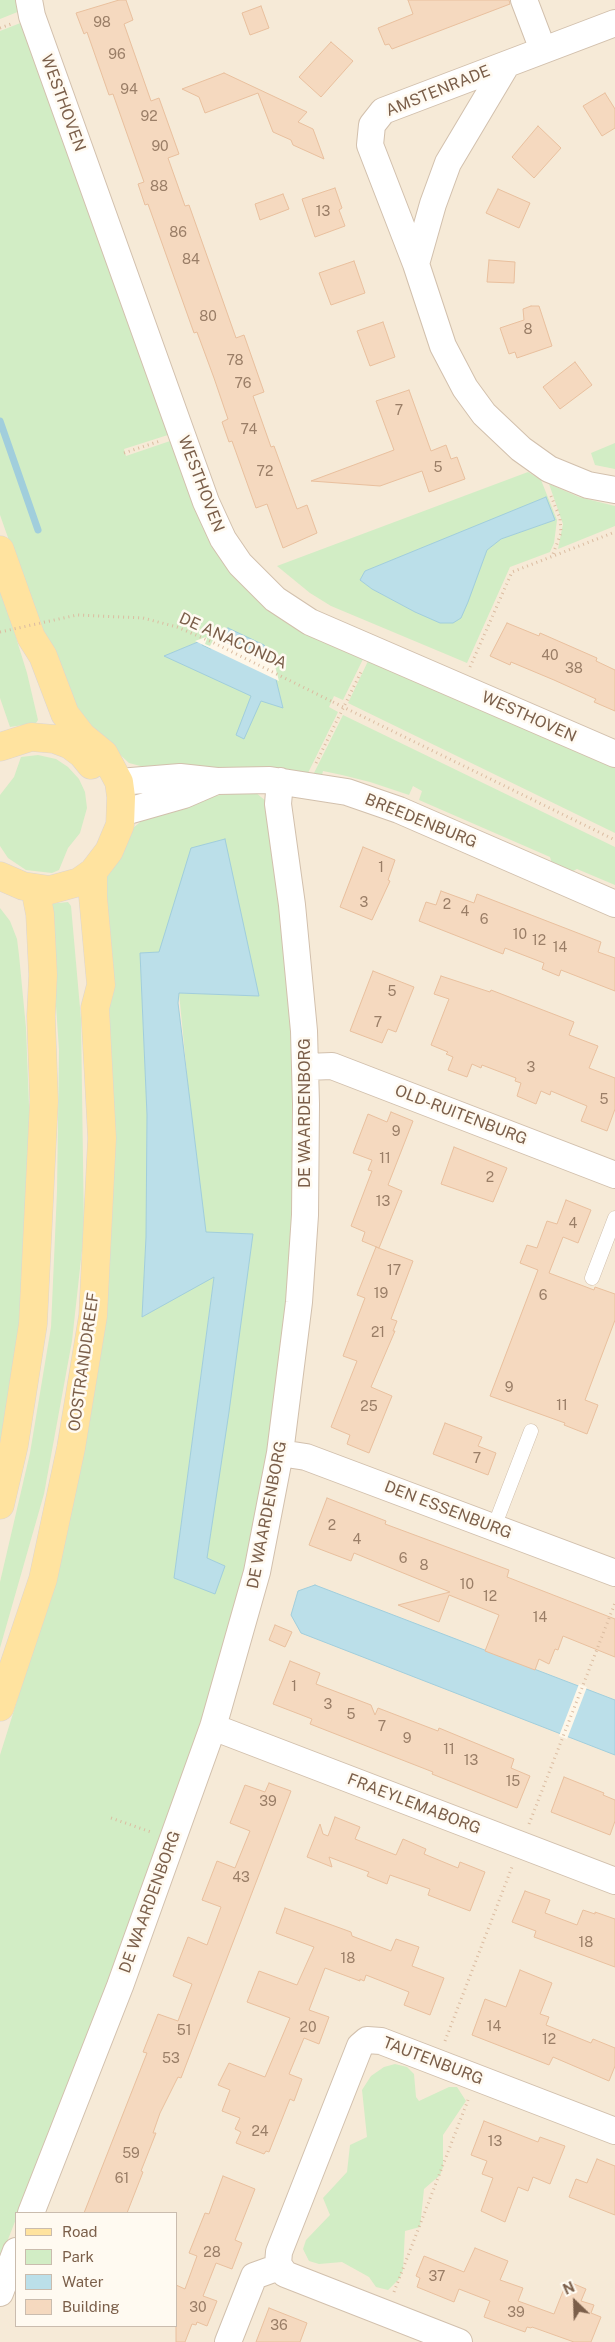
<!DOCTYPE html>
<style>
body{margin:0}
#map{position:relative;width:615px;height:2342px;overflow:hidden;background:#fef7e9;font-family:"Public Sans",sans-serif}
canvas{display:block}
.legend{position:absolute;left:15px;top:2212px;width:162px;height:115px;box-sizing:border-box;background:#fffaf1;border:1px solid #cabcae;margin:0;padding:6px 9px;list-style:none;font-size:15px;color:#7b5f4a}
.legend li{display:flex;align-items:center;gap:10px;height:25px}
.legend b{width:25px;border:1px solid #cabcae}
.north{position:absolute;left:550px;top:2277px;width:50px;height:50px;-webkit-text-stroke:4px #fffaf1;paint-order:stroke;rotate:336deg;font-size:14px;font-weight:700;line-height:20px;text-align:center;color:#7b5f4a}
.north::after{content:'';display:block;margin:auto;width:18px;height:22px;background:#7b5f4a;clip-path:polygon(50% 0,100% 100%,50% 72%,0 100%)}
</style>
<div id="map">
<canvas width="615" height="2342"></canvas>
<ul class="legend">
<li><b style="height:6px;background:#ffe39f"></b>Road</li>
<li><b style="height:14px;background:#d2edc5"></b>Park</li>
<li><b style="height:14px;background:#bbdfe9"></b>Water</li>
<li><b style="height:14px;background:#f5d9bf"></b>Building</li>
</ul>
<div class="north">N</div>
</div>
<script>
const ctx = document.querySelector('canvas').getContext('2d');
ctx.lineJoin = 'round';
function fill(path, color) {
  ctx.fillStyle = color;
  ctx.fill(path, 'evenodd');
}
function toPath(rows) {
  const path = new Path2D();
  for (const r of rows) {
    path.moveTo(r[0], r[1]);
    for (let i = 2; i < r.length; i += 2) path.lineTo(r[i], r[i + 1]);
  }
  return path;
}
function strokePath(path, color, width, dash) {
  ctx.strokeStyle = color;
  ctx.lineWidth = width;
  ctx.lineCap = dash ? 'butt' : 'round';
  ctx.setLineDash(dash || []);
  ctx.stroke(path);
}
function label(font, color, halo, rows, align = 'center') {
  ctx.font = font + ' "Public Sans",sans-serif';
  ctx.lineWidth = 5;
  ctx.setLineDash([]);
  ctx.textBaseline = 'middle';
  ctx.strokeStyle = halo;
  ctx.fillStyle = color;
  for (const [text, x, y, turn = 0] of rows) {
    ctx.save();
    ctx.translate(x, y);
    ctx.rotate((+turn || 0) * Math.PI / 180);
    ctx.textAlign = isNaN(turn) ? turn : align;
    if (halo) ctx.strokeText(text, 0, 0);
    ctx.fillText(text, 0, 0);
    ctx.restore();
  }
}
fill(toPath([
 [0,0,615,0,615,2342,0,2342],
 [16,2213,176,2213,176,2326,16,2326]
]), '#f6ead7');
fill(toPath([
 [0,0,16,0,20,11,0,19],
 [23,22,171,434,124,449,126,456,173,440,206,527,365,655,343,700,334,696,329,707,338,712,307,775,163,772,129,763,81,718,42,634,0,515,0,31],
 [227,630,283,708,263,700,259,703,250,694,165,656,204,639,202,645,211,650,217,637,215,635],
 [615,443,615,469,595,465,591,453],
 [528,472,541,480,557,520,554,543,550,552,510,567,467,663,331,606,310,593,277,566],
 [546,498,555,520,501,539,487,550,461,618,415,612,372,589,360,580,365,571],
 [549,484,579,497,615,506,615,526,558,549,563,524],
 [0,586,27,673,38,720,36,723,10,727,0,698],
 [370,657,615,764,615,833,348,703],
 [343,715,615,847,615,885,577,869,567,874,553,867,550,857,419,800,422,791,413,786,409,795,370,782,342,775,323,771,321,779,312,777],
 [38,755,56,759,68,767,79,779,85,792,87,808,80,833,68,848,59,870,52,873,26,870,8,858,0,846,0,795,14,777,21,757],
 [237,792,255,792,267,802,286,954,294,1053,295,1219,269,1465,232,1634,131,1928,18,2213,16,2213,16,2219,0,2260,0,1755,54,1583,83,1455,101,886,132,829,145,818,186,801],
 [140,953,159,953,259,996,179,993,195,1157,206,1233,252,1234,207,1558,225,1566,174,1578,214,1276,142,1317,146,1237,147,1115],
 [68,902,71,906,81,1019,84,1232,72,1341,44,1494,0,1648,0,1582,30,1453,51,1327,57,1191,59,1050,49,904],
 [0,908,10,921,17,939,19,955,26,1028,31,1157,20,1338,0,1450],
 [395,2064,407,2067,414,2074,416,2097,419,2101,449,2087,457,2087,466,2101,443,2135,443,2167,440,2175,424,2189,420,2227,405,2231,403,2270,399,2279,388,2290,376,2287,369,2277,342,2262,319,2264,309,2261,303,2249,306,2240,330,2215,323,2198,347,2172,350,2145,367,2137,362,2090,371,2076,384,2067]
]), '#d2edc5');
const water = toPath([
 [546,497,555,520,501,539,487,550,468,602,461,618,453,623,440,623,415,612,372,589,360,580,365,571,546,497],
 [228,628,264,645,269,651,283,708,261,701,244,739,236,735,251,696,164,656,205,639,202,645,211,649,217,637,214,635,228,628],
 [225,839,259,996,179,993,178,1003,206,1232,253,1234,229,1412,207,1558,225,1566,215,1594,174,1578,214,1277,142,1317,146,1237,147,1115,140,953,159,952,191,848,225,839],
 [315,1585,615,1700,615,1755,301,1633,291,1615,298,1591,315,1585]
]);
fill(water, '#bbdfe9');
strokePath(water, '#a1cedc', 1);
fill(toPath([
 [212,636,275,666,279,681,195,641,206,637,207,639,205,644,210,646,214,638],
 [579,1684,587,1687,567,1739,559,1736]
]), '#fef7e9');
strokePath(toPath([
 [0,421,38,530]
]), '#a1cedc', 7);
const building = toPath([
 [119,0,126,0,133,20,124,24,151,101,159,98,179,154,168,158,185,206,189,205,236,338,244,335,264,392,253,396,271,447,274,446,297,509,307,505,317,533,283,548,267,504,256,508,232,441,229,442,222,422,228,419,214,378,197,332,194,333,148,204,145,205,138,184,144,182,113,94,109,95,87,32,84,34,76,13,119,0],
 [408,0,509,0,510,4,392,49,389,44,385,45,378,28,413,14,408,0],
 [261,6,269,28,250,35,242,13,261,6],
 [331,42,353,61,321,97,299,77,331,42],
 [224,73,307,112,298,122,313,129,324,159,293,145,291,140,273,132,258,93,205,113,199,97,182,89,224,73],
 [605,93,615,109,615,128,602,136,583,106,605,93],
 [538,126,561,148,534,178,512,157,538,126],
 [335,188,342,208,339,210,345,226,315,237,302,199,335,188],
 [498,189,530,203,519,228,486,213,498,189],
 [283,194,289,209,260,220,255,204,283,194],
 [489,260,515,262,514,283,487,282,489,260],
 [354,261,365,293,331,305,319,273,354,261],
 [531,306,539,306,552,346,517,358,515,352,509,354,500,328,524,320,523,309,531,306],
 [383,322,395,357,370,366,357,331,383,322],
 [575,362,592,385,560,409,543,387,575,362],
 [409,390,431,451,446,445,451,459,457,457,465,479,429,492,422,471,380,486,311,481,394,450,376,401,409,390],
 [507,623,539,636,540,633,597,658,596,661,615,670,615,711,594,702,596,699,554,680,511,662,510,665,490,656,507,623],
 [363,847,395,860,388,880,390,881,372,920,340,907,363,847],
 [441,891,474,903,477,894,601,942,598,952,615,958,615,991,561,970,559,976,542,969,544,963,505,948,503,954,419,921,426,902,436,905,441,891],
 [373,971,414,987,396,1032,388,1029,382,1043,350,1031,373,971],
 [441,976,490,992,491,990,574,1022,569,1035,598,1046,589,1068,615,1078,615,1109,607,1131,581,1121,587,1106,551,1091,550,1095,541,1091,536,1104,517,1096,521,1083,515,1081,516,1078,482,1065,481,1068,472,1064,467,1077,448,1070,453,1057,446,1054,448,1052,431,1045,449,999,434,994,441,976],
 [391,1112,413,1121,388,1185,402,1191,379,1248,362,1241,365,1232,351,1226,372,1171,368,1170,372,1160,353,1153,368,1114,387,1122,391,1112],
 [454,1147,507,1168,493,1202,441,1184,454,1147],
 [566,1200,591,1210,578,1243,563,1237,549,1273,594,1290,595,1287,615,1294,615,1320,585,1400,598,1405,587,1434,564,1425,565,1423,490,1396,538,1270,520,1263,527,1245,537,1248,547,1221,557,1224,566,1200],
 [376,1247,413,1261,391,1319,397,1321,393,1331,395,1331,371,1387,392,1396,369,1453,347,1444,350,1435,331,1427,357,1361,343,1356,365,1298,357,1295,376,1247],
 [445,1423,482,1437,478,1446,496,1453,488,1475,433,1454,445,1423],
 [327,1498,386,1521,385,1524,509,1570,507,1577,615,1619,615,1657,563,1636,558,1650,555,1649,549,1664,539,1659,535,1670,485,1651,499,1615,449,1595,439,1622,398,1605,450,1592,354,1553,351,1561,309,1545,327,1498],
 [275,1625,292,1632,285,1647,269,1640,275,1625],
 [290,1661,320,1673,316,1684,371,1705,375,1715,378,1708,438,1731,439,1728,514,1759,511,1768,530,1776,517,1808,432,1774,433,1772,310,1724,312,1719,273,1704,290,1661],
 [564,1777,604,1793,603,1795,615,1800,615,1821,610,1835,551,1812,564,1777],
 [269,1783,291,1791,181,2078,178,2077,160,2113,153,2133,156,2133,141,2171,143,2172,127,2213,84,2213,147,2053,143,2052,158,2014,178,2021,192,1984,173,1976,188,1937,207,1945,221,1907,202,1900,217,1861,235,1868,250,1831,230,1823,245,1785,265,1792,269,1783],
 [335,1817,360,1827,355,1839,396,1855,403,1839,426,1849,424,1854,458,1868,460,1862,485,1872,470,1911,428,1895,430,1889,390,1875,387,1884,367,1876,369,1872,329,1857,332,1867,307,1857,320,1824,323,1834,328,1836,335,1817],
 [525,1891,550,1900,545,1913,577,1925,583,1910,595,1914,595,1912,615,1919,615,1967,534,1937,536,1931,512,1922,525,1891],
 [285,1908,351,1932,352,1936,391,1951,396,1939,419,1947,412,1966,444,1978,430,2015,404,2005,409,1992,366,1975,364,1981,360,1979,360,1981,325,1968,309,2010,329,2017,319,2044,304,2038,289,2074,302,2079,294,2101,290,2099,269,2152,266,2151,264,2154,236,2143,241,2132,235,2129,240,2118,222,2111,230,2090,218,2085,229,2063,265,2077,290,2018,247,2002,259,1971,297,1985,314,1947,276,1933,285,1908],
 [520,1970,552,1983,540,2014,549,2017,546,2025,591,2043,593,2039,615,2048,615,2066,609,2081,553,2057,549,2065,472,2035,485,1999,506,2007,520,1970],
 [484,2121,538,2142,540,2137,565,2146,550,2184,533,2177,528,2191,518,2187,505,2222,481,2211,493,2178,482,2174,487,2161,471,2155,484,2121],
 [597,2159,615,2166,615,2215,569,2197,576,2179,587,2183,597,2159],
 [223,2176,255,2189,235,2240,242,2243,232,2269,216,2263,203,2296,217,2301,207,2326,197,2322,196,2325,192,2324,185,2342,176,2342,176,2285,185,2289,197,2256,189,2253,205,2213,209,2214,223,2176],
 [475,2248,508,2261,500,2280,523,2288,518,2301,554,2314,567,2281,586,2289,581,2301,594,2305,591,2313,601,2317,591,2342,574,2342,532,2327,531,2328,527,2327,525,2332,484,2317,490,2301,459,2289,454,2302,417,2287,420,2278,416,2276,424,2256,464,2272,475,2248],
 [269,2308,307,2323,300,2342,256,2342,269,2308]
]);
fill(building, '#f5d9bf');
strokePath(building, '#e9c09e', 1);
const lane = toPath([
 [592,1278,615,1218],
 [494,1527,531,1431]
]);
const street = toPath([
 [29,0,32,16,206,502,223,539,240,564,275,599,310,622,615,754],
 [524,0,543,50],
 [615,23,383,111,372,125,370,145,416,264,443,346,465,388,484,414,521,449,549,469,588,485,615,490],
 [416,264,433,204,448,163,507,64],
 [119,782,180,777,217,781,270,780,347,792,399,810,615,904],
 [121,813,184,795,214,782],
 [306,1067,332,1066,615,1175],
 [280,1453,306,1457,615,1573],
 [213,1727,615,1881],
 [31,2213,120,1986,213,1727,257,1572,280,1453,299,1302,305,1215,306,1104,304,1031,292,905,278,804,280,781],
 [0,2293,16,2251],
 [228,2342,254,2276,279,2267],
 [459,2342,285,2274,278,2264,279,2252,360,2046,367,2040,381,2041,615,2131]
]);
const primary = toPath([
 [0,550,31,637,43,656,65,714,82,736,104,754,119,782,121,797,120,825,109,851,93,872,79,882,50,890,23,886,0,876],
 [0,747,31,737,54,739,70,745,82,754,91,765],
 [0,1505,14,1445,33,1324,44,1101,41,1016,43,975,40,914,35,889],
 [0,1707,43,1579,71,1448,93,1316,102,1138,95,1008,101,985,93,897,93,872]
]);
strokePath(lane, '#d2c0ad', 15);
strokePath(street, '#d2c0ad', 28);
strokePath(primary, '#ddd5d0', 29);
strokePath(toPath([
 [0,28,11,24],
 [124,453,160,441],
 [551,496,560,518,561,533,553,554],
 [470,667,512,572,615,532],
 [333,702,615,840],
 [316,763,362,670],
 [111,1818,151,1832],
 [529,1824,615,1603],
 [445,2041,512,1867],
 [394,2292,468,2100]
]), '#dbbca1', 3, [1, 4]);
strokePath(lane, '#fff', 14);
strokePath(street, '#fff', 26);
strokePath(primary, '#ffe39f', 28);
strokePath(toPath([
 [0,632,77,615,143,618,177,627,212,642,333,702]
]), '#dbbca1', 3, [1, 4]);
label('14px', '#9a7e67', null, [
 ["98",102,23],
 ["96",117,55],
 ["94",129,90],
 ["92",149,117],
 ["90",160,147],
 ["88",159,187],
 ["13",323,212],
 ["86",178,233],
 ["84",191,260],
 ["80",208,317],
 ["8",528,330],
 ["78",235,361],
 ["76",243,384],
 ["7",399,411],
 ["74",249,430],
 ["5",438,468],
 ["72",265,472],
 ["40",550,656],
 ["38",574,669],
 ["1",381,868],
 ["3",364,903],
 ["2",447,905],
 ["4",465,912],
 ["6",484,920],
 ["10",520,935],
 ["12",539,941],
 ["14",560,948],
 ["5",392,992],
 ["7",378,1023],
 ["3",531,1068],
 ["5",604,1100],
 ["9",396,1132],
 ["11",385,1159],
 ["2",490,1178],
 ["13",383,1202],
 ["4",573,1224],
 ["17",394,1271],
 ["19",381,1294],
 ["6",543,1296],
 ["21",378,1333],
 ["9",509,1388],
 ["11",562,1406],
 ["25",369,1407],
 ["7",477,1459],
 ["2",332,1526],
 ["4",357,1540],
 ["6",403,1559],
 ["8",424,1566],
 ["10",467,1585],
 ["12",490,1597],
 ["14",540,1618],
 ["1",294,1687],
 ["3",328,1705],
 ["5",351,1715],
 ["7",382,1727],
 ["9",407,1739],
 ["11",449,1750],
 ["13",471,1761],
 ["15",513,1782],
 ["39",268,1802],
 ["43",241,1878],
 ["18",586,1943],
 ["18",348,1959],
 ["14",494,2027],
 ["20",308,2028],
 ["51",184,2031],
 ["12",549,2040],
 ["53",171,2059],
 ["24",260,2132],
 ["13",495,2142],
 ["59",131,2154],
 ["61",122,2179],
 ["28",212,2253],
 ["37",437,2277],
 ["30",198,2308],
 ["39",516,2313],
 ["36",279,2326]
]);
label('16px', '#7b5f4a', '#fffaf1', [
 ["AMSTENRADE",438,91,-22],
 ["WESTHOVEN",63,103,70],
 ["WESTHOVEN",201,484,69],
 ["DE ANACONDA",233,641,24],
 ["WESTHOVEN",529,717,24],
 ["BREEDENBURG",421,821,22],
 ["DE WAARDENBORG",305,1113,-90],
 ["OLD-RUITENBURG",461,1115,21],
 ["OOSTRANDDREEF",84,1362,-82],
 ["DEN ESSENBURG",448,1510,21],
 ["DE WAARDENBORG",267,1515,-79],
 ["FRAEYLEMABORG",414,1804,21],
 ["DE WAARDENBORG",150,1902,-70],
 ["TAUTENBURG",433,2061,21]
]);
</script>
